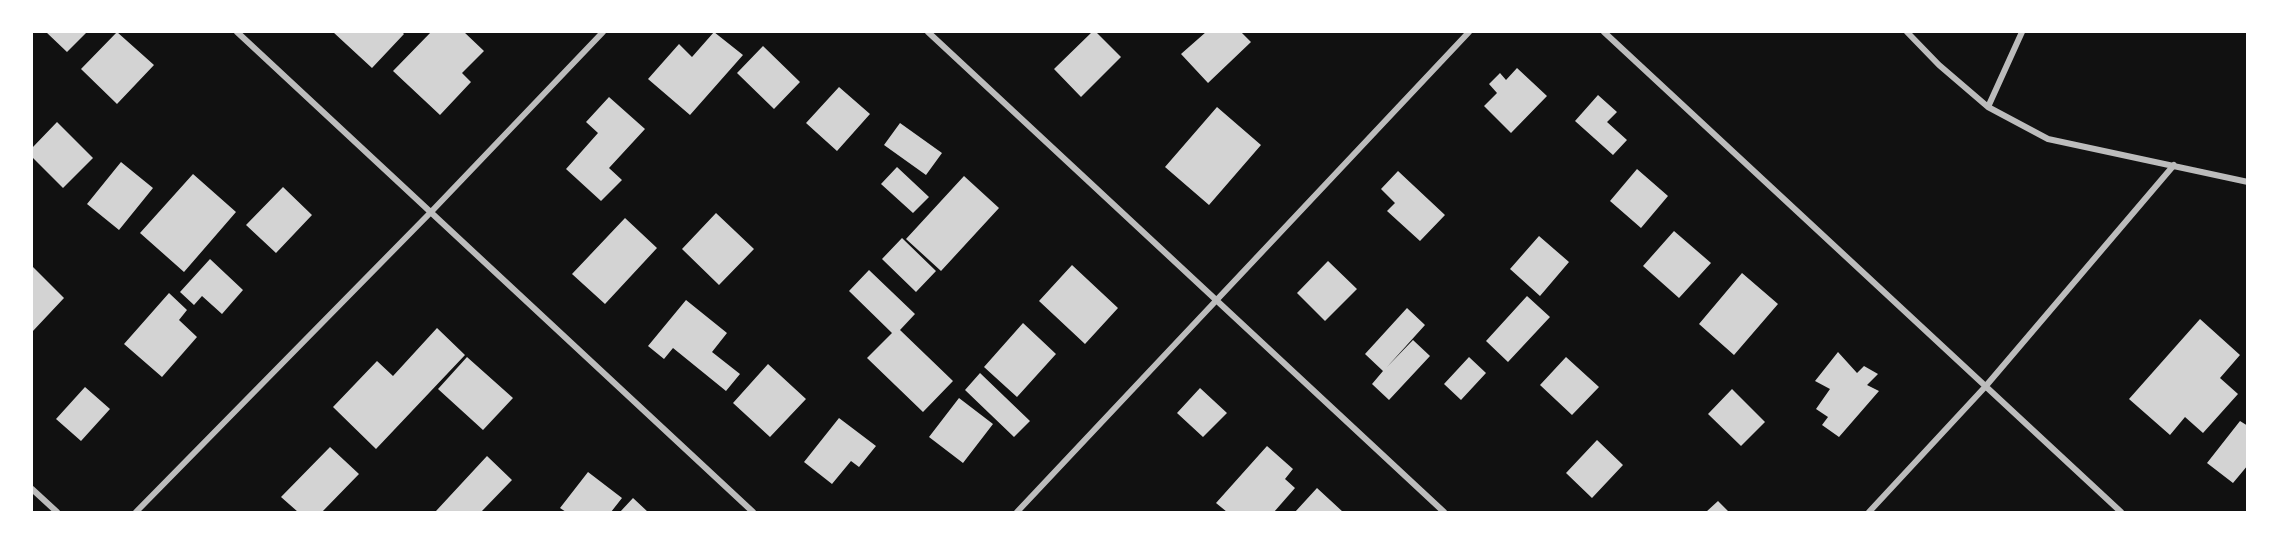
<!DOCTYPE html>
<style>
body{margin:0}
#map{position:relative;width:2279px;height:544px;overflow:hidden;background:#111;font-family:"Open Sans",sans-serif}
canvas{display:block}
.frame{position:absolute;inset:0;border:33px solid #fff;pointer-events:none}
</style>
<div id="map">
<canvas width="2279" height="544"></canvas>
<div class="frame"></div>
</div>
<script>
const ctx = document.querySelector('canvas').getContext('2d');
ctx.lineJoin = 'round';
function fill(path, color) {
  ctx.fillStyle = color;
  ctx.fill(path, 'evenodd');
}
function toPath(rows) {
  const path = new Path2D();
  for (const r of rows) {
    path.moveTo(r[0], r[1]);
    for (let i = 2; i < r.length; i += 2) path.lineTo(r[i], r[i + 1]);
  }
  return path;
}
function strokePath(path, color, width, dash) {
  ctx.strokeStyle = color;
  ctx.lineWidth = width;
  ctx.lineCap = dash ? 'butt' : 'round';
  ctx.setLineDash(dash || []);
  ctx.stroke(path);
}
fill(toPath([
 [46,32,87,32,67,52],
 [117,32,154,65,117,104,81,69],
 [333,32,402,32,404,34,372,68],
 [431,32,464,32,484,51,462,73,471,82,440,115,393,71],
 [714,32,743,55,690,115,648,79,679,44,692,57],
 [1092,32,1096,32,1121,57,1081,97,1054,69],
 [1206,32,1241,32,1251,42,1208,83,1181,54],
 [763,46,800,82,774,109,737,73],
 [1517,68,1547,96,1511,133,1484,106,1497,93,1489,84,1500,73,1506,80],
 [839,87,870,114,837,151,806,123],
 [1598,95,1617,112,1607,122,1627,140,1613,155,1575,121],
 [609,97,645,129,609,168,622,180,601,201,566,169,598,133,586,122],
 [1217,107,1261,145,1209,205,1165,167],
 [57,122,93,158,63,188,32,157,32,148],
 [900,123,942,153,926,175,884,145],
 [121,162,153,188,119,230,87,204],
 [897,167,929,197,913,213,881,184],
 [1637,169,1668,196,1641,228,1610,201],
 [1398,171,1445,215,1420,241,1387,211,1395,203,1381,189],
 [193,174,236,212,184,272,140,233],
 [964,176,999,208,941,271,906,239],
 [283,187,312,215,276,253,246,225],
 [716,213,754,249,719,285,682,249],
 [625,218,657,248,605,304,572,274],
 [1674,231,1711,263,1679,298,1643,266],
 [1539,236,1569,262,1540,296,1510,269],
 [902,238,936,271,916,292,882,259],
 [210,259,243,290,222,314,202,296,194,305,180,292],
 [1328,261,1357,289,1325,321,1297,293],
 [1072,265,1118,308,1085,344,1039,301],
 [32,266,64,298,32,332],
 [869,270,915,314,900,330,953,381,923,412,867,358,892,333,849,291],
 [1742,273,1778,304,1734,355,1699,324],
 [169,293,187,310,179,320,197,337,162,377,124,344],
 [1527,296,1550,317,1508,362,1486,341],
 [686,300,727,333,712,352,740,374,726,391,673,348,664,359,648,346],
 [1407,308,1425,325,1387,367,1413,340,1430,356,1389,400,1372,384,1383,371,1365,354],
 [2200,319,2240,355,2220,378,2238,394,2203,433,2185,417,2170,435,2129,399],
 [1023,323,1056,354,1017,397,984,367],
 [437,328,465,355,376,449,333,407,377,361,393,376],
 [1838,352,1857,373,1864,366,1878,374,1867,385,1879,391,1839,437,1822,425,1828,417,1816,409,1830,389,1815,381],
 [467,357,513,398,483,430,438,389],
 [1469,357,1486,373,1461,400,1444,384],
 [1566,357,1599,387,1572,415,1540,385],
 [768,364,806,399,770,437,733,403],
 [980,373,1030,421,1014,437,965,390],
 [85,387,110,409,81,441,56,419],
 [1200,388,1227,413,1203,437,1177,413],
 [1732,389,1765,422,1741,446,1708,414],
 [959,398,993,424,963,463,929,437],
 [839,418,876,446,859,467,851,461,832,484,804,462],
 [2240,421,2248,426,2248,465,2233,483,2207,463],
 [1597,440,1623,465,1592,498,1566,473],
 [1267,446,1293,469,1285,479,1295,488,1274,512,1227,512,1216,503],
 [330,447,359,474,322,512,298,512,281,497],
 [487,456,512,480,481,512,438,512,436,511],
 [588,472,622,498,611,512,566,512,560,508],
 [1317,488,1343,512,1295,512],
 [633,498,648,512,620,512],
 [1718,501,1729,512,1706,512]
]), '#d3d3d3');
strokePath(toPath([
 [237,32,753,512],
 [928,32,1444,512],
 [1604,32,2121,512],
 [1907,32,1939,65,1988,107,2048,139,2248,182],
 [1988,107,2022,32],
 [32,489,57,512],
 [136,512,431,212,603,32],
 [1017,512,1469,32],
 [1869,512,1985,387,2174,165]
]), '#bcbcbc', 6);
</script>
